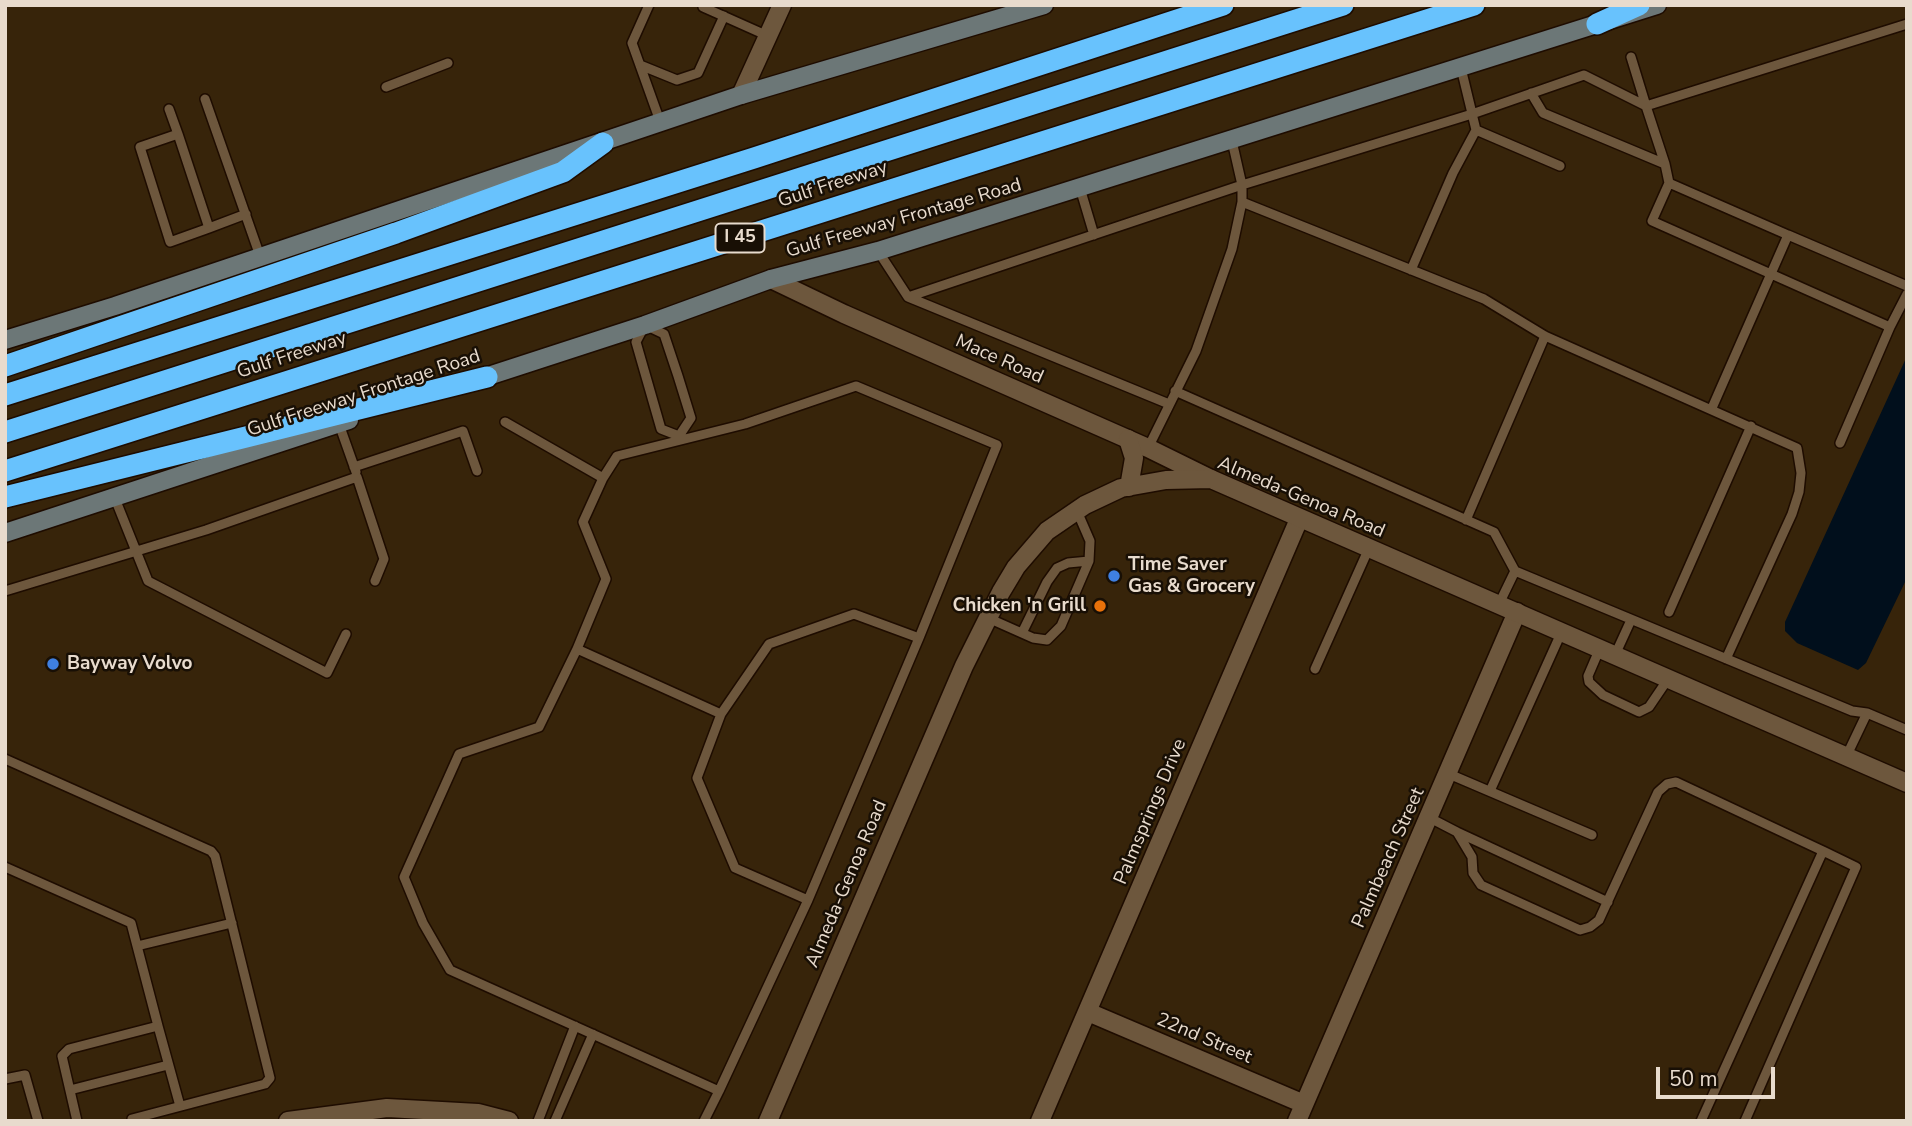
<!DOCTYPE html>
<style>
body{margin:0}
#map{position:relative;width:1912px;height:1126px;overflow:hidden;background:#37240a;font-family:"Nunito Sans",sans-serif}
canvas{display:block}
.frame{position:absolute;inset:0;border:7px solid #e8dbcd;pointer-events:none}
.scale{position:absolute;left:1656px;top:1067px;width:119px;height:32px;box-sizing:border-box;border:4px solid #e8dbcd;border-top:0;padding-left:9px;font-size:21px;line-height:24px;white-space:nowrap;color:#e8dbcd;-webkit-text-stroke:5px #180f05;paint-order:stroke}
</style>
<div id="map">
<canvas width="1912" height="1126"></canvas>
<div class="frame"></div>
<div class="scale">50 m</div>
</div>
<script>
const ctx = document.querySelector('canvas').getContext('2d');
ctx.lineJoin = 'round';
function fill(path, color) {
  ctx.fillStyle = color;
  ctx.fill(path, 'evenodd');
}
function toPath(rows) {
  const path = new Path2D();
  for (const r of rows) {
    path.moveTo(r[0], r[1]);
    for (let i = 2; i < r.length; i += 2) path.lineTo(r[i], r[i + 1]);
  }
  return path;
}
function strokePath(path, color, width, dash) {
  ctx.strokeStyle = color;
  ctx.lineWidth = width;
  ctx.lineCap = dash ? 'butt' : 'round';
  ctx.setLineDash(dash || []);
  ctx.stroke(path);
}
function label(font, color, halo, rows, align = 'center') {
  ctx.font = font + ' "Nunito Sans",sans-serif';
  ctx.lineWidth = 5;
  ctx.setLineDash([]);
  ctx.textBaseline = 'middle';
  ctx.strokeStyle = halo;
  ctx.fillStyle = color;
  for (const [text, x, y, turn = 0] of rows) {
    ctx.save();
    ctx.translate(x, y);
    ctx.rotate((+turn || 0) * Math.PI / 180);
    ctx.textAlign = isNaN(turn) ? turn : align;
    if (halo) ctx.strokeText(text, 0, 0);
    ctx.fillText(text, 0, 0);
    ctx.restore();
  }
}
fill(toPath([
 [1907,356,1907,578,1866,663,1858,670,1797,643,1785,631,1785,622]
]), '#010f1c');
const service = toPath([
 [649,5,632,43,661,124],
 [703,7,768,36],
 [1631,57,1646,106,1907,24],
 [640,65,677,80,698,73,724,16],
 [386,87,448,63],
 [1531,93,1543,113,1665,164],
 [205,99,260,256],
 [169,109,178,134],
 [1476,130,1560,166],
 [1232,141,1242,185,1242,202],
 [1669,183,1652,221,1890,327,1907,294],
 [1080,188,1094,235],
 [209,228,178,134,140,147,170,242,209,228,246,214],
 [878,251,908,297,1242,185,1472,114,1584,75,1646,106,1665,164,1669,183,1788,235],
 [1411,270,1453,173,1476,130,1461,68],
 [908,297,1169,404],
 [645,325,664,334,678,376,691,418,679,436,661,429,636,342,645,325],
 [1175,391,1494,532,1515,571,1852,711,1867,713,1907,730],
 [1712,408,1788,235,1907,286],
 [505,422,603,478],
 [339,424,356,472],
 [1840,443,1890,327],
 [1148,448,1196,351,1232,249,1242,202,1484,299,1545,336,1797,448,1801,473,1799,492,1792,514,1726,659],
 [354,467,463,431,477,471],
 [114,496,148,581,327,673,346,634],
 [1466,520,1545,336],
 [5,591,206,530,357,477,384,559,375,581],
 [1499,604,1515,571],
 [1669,612,1751,426],
 [988,618,1033,638,1047,640,1061,626,1089,561,1090,541,1077,511],
 [1022,633,1047,582,1057,568,1068,563,1089,561],
 [1600,648,1588,676,1589,682,1603,695,1639,712,1649,707,1668,679],
 [577,649,721,714],
 [1615,655,1631,620],
 [1315,669,1369,548],
 [1846,757,1867,713],
 [5,759,211,851,215,856,270,1078,265,1084,132,1119,132,1121],
 [1449,774,1592,835],
 [1490,791,1562,631],
 [1430,818,1457,832],
 [5,867,131,923,158,1026,69,1049,62,1056,77,1121],
 [808,900,735,868,697,778,721,714,769,644,854,614,919,638],
 [1608,902,1457,832,1472,857,1473,873,1481,885,1580,930,1590,927,1599,920,1658,792,1667,784,1676,782,1823,851],
 [137,946,232,923],
 [158,1026,180,1106],
 [5,1079,25,1075,38,1121],
 [70,1090,168,1065],
 [538,1121,575,1026],
 [555,1121,593,1034],
 [704,1121,719,1091,808,900,919,638,997,445,856,386,745,424,617,456,603,478,583,522,606,579,577,649,539,727,459,754,404,877,423,923,450,970,719,1091],
 [1701,1121,1823,851,1856,867,1745,1121]
]);
const minor = toPath([
 [771,279,844,314,1148,448,1211,479],
 [1088,1012,1304,1104],
 [288,1121,387,1108,478,1113,509,1121],
 [1040,1121,1299,519],
 [1297,1121,1517,612]
]);
const tertiary = toPath([
 [741,95,782,5],
 [1128,439,1134,458,1129,487],
 [768,1121,964,666,1001,592,1016,567,1047,531,1085,505,1121,488,1166,480,1211,479,1907,783]
]);
const secondary = toPath([
 [5,340,115,306,741,95,1044,5],
 [476,380,645,325,771,279,878,251,1657,5],
 [5,533,349,420]
]);
const motorway = toPath([
 [1597,24,1639,5],
 [5,366,396,233,563,172,603,143],
 [5,395,754,158,1223,5],
 [5,432,1343,5],
 [5,471,1474,5],
 [5,497,487,377]
]);
strokePath(service, '#1e0c00', 12);
strokePath(minor, '#1e0c00', 21);
strokePath(tertiary, '#1e0c00', 21);
strokePath(secondary, '#1e0c00', 21);
strokePath(motorway, '#1e0c00', 24);
strokePath(service, '#6d573d', 9);
strokePath(minor, '#6d573d', 18);
strokePath(tertiary, '#6d573d', 18);
strokePath(secondary, '#6c7777', 18);
strokePath(motorway, '#68c2fd', 21);
for (const [x, y, r, color] of [
 [1114,576,7,"#3f7fe0"],
 [1100,606,7,"#e8710a"],
 [53,664,7,"#3f7fe0"]
]) {
  const dot = new Path2D();
  dot.arc(x, y, r, 0, 2 * Math.PI);
  ctx.fillStyle = color;
  ctx.fill(dot);
  strokePath(dot, '#180f05', 2.5);
}
for (const [x, y, w] of [
 [740,238,49]
]) {
  const box = new Path2D();
  box.roundRect(x - w / 2, y - 14.5, w, 29, 5);
  ctx.fillStyle = '#180f05';
  ctx.fill(box);
  strokePath(box, '#e8dbcd', 2);
}
label('bold 18px', '#e8dbcd', null, [
 ["I 45",740,238]
]);
label('19px', '#e8dbcd', '#180f05', [
 ["Gulf Freeway",833,185,-18],
 ["Gulf Freeway Frontage Road",904,219,-16],
 ["Gulf Freeway",292,356,-18],
 ["Mace Road",999,360,24],
 ["Gulf Freeway Frontage Road",364,394,-18],
 ["Almeda-Genoa Road",1301,498,23],
 ["Palmsprings Drive",1151,812,-67],
 ["Palmbeach Street",1389,858,-66],
 ["Almeda-Genoa Road",847,884,-67],
 ["22nd Street",1204,1039,23]
]);
label('bold 19px', '#e8dbcd', '#180f05', [
 ["Time Saver",1128,565],
 ["Gas & Grocery",1128,587],
 ["Chicken 'n Grill",1086,606,"right"],
 ["Bayway Volvo",67,664]
], 'left');
</script>
